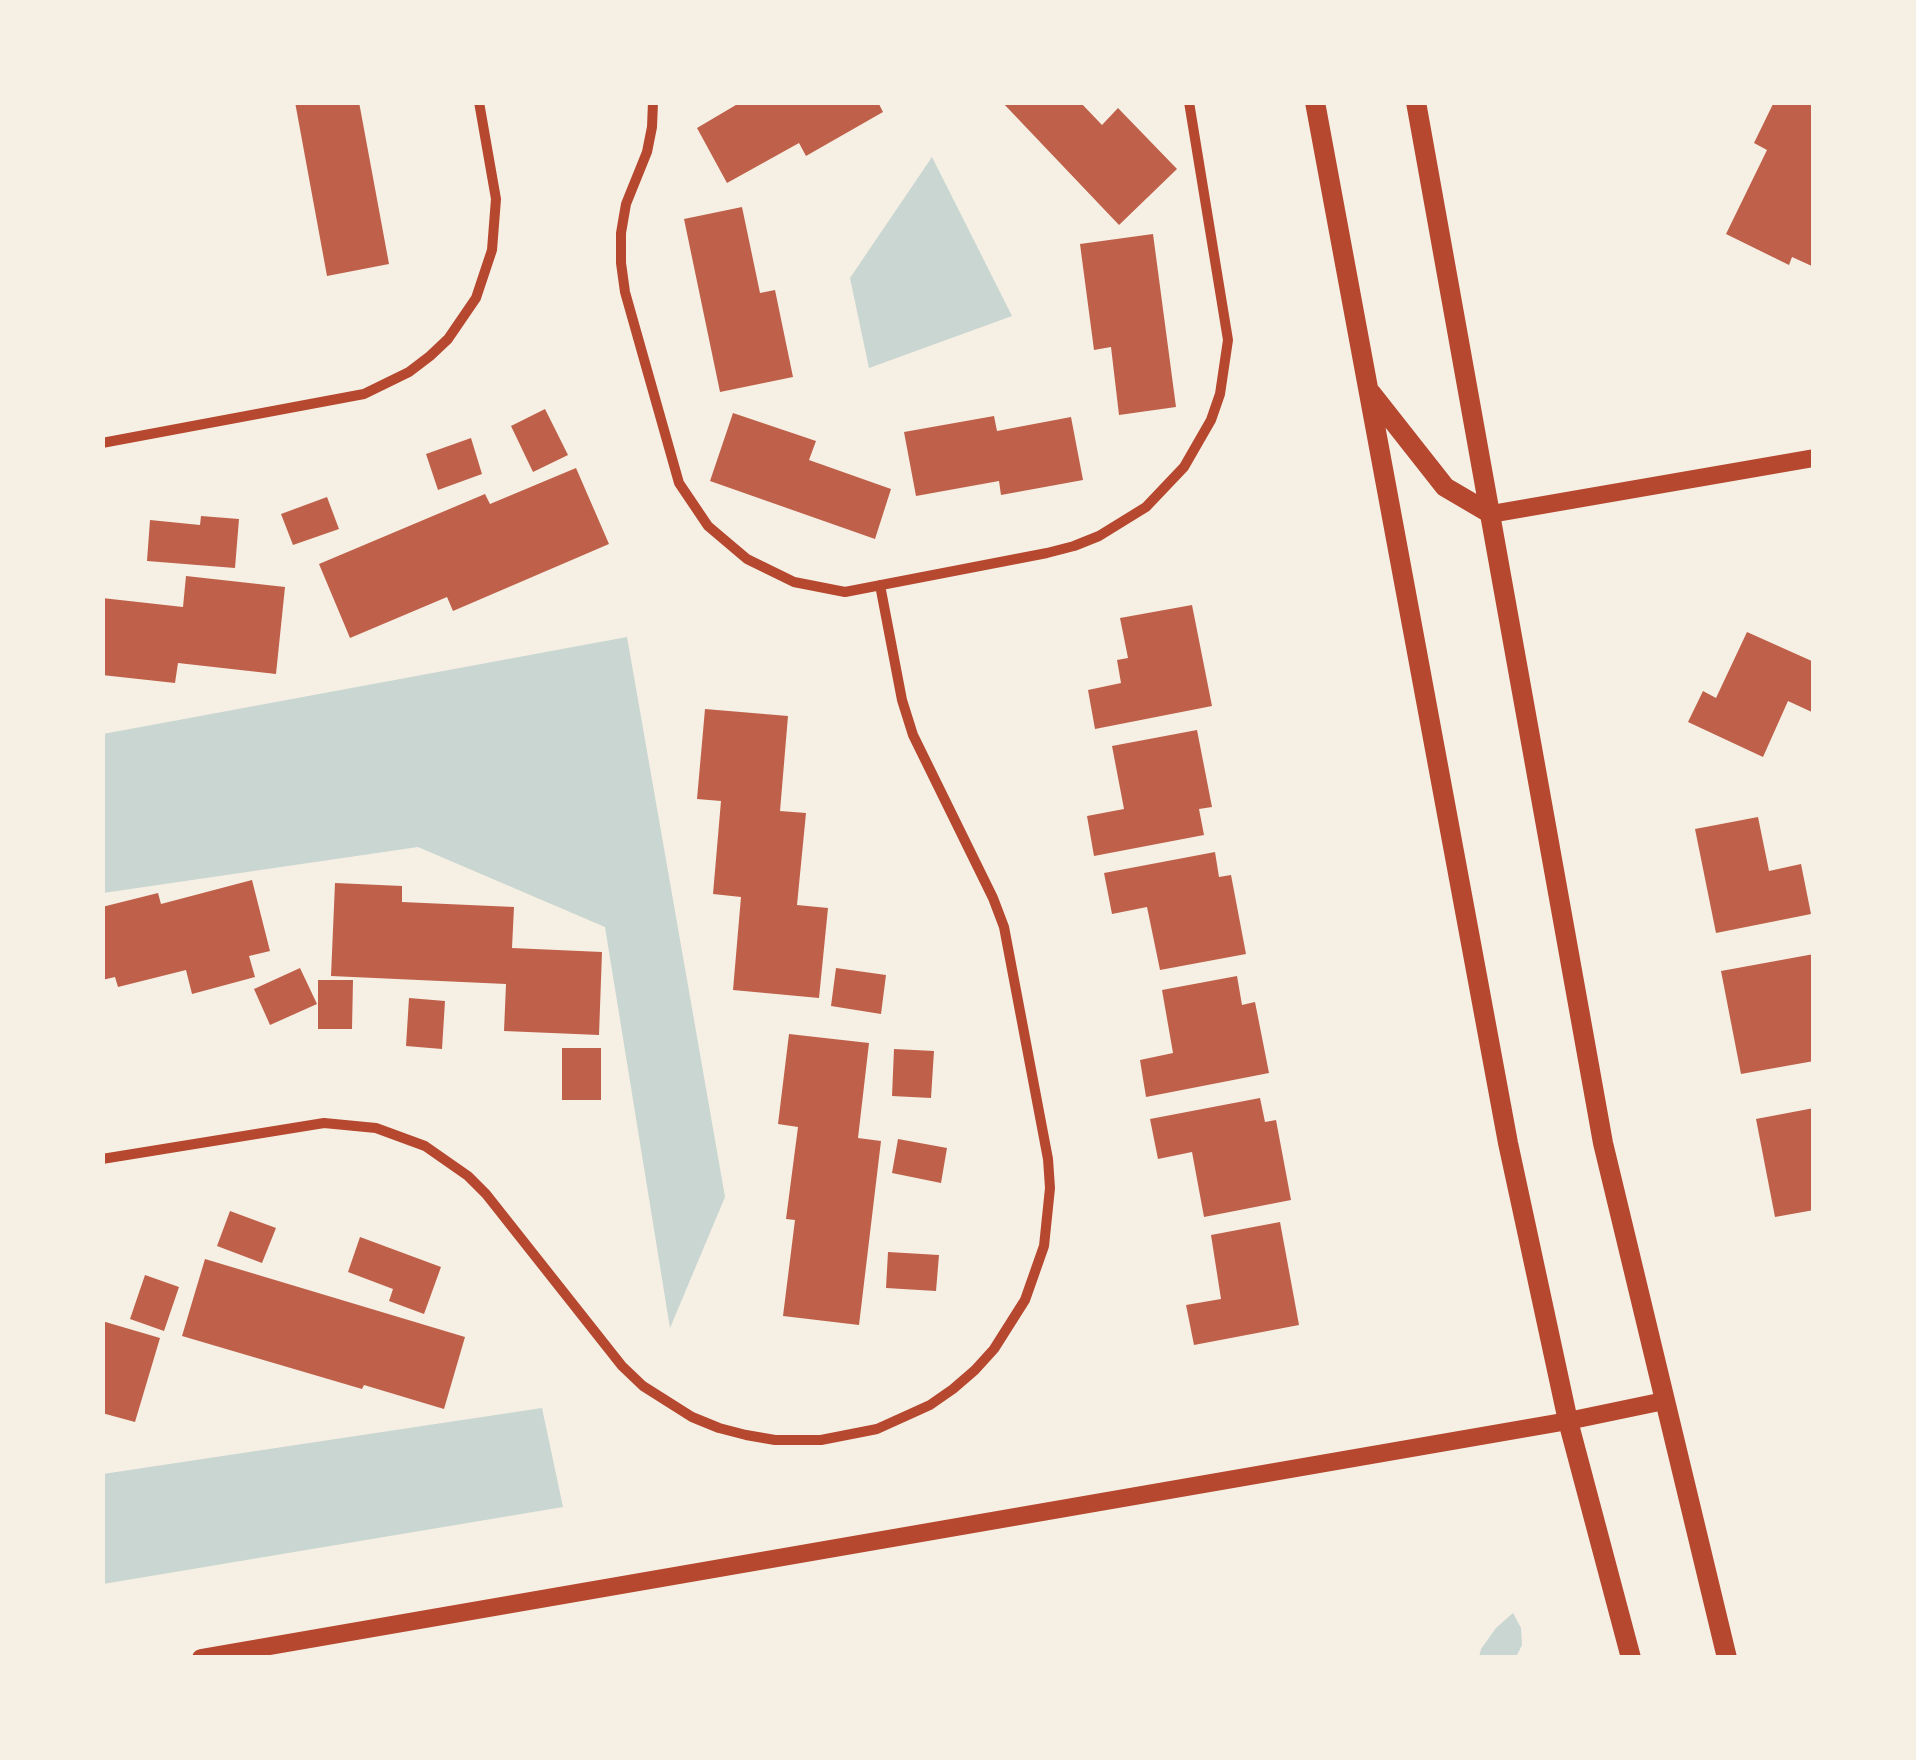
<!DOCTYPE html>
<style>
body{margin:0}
#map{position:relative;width:1916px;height:1760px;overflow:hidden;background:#f6efe4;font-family:Montserrat,sans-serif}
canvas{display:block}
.frame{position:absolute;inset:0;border:105px solid #f6efe4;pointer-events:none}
</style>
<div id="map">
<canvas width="1916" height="1760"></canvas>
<div class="frame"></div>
</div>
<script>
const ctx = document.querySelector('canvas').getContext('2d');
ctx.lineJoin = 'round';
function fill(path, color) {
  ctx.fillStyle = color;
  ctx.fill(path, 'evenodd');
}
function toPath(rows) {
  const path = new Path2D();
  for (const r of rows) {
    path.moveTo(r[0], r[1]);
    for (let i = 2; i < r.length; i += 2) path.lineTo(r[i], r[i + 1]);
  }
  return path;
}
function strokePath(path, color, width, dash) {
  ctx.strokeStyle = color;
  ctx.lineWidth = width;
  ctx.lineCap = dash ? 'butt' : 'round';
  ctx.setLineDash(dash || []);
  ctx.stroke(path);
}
fill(toPath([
 [932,157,1012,316,869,368,850,278],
 [627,637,725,1197,670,1328,605,927,418,847,103,893,103,734],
 [542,1408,563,1507,103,1584,103,1474],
 [1513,1613,1521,1628,1522,1645,1516,1657,1479,1657,1481,1649,1496,1628]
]), '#c9d6d2');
fill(toPath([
 [295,102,359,102,389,264,327,276],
 [741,102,878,102,883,112,806,156,799,143,727,183,697,128],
 [1002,102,1080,102,1102,125,1118,108,1177,169,1119,225],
 [1774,102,1814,102,1814,267,1792,257,1789,265,1726,234,1767,150,1754,143],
 [742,207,760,293,775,290,793,377,720,392,684,219],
 [1153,234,1176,407,1119,415,1111,347,1094,350,1080,244],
 [545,409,568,455,533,472,511,426],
 [733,413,816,441,809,460,891,489,875,539,710,481],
 [994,416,997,431,1071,417,1083,480,1001,495,999,481,916,496,904,432],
 [471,438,482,474,438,490,426,454],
 [576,468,609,544,453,611,447,597,350,638,319,564,485,494,490,504],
 [327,497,339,529,293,545,281,514],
 [201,516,239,519,235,568,147,561,150,520,200,525],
 [186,576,285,587,276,674,178,663,175,683,102,675,102,598,183,607],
 [1192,605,1212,706,1095,729,1088,690,1121,683,1117,660,1128,658,1120,618],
 [1747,632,1814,662,1814,713,1788,701,1763,757,1688,722,1703,691,1716,698],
 [705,709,788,716,780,811,806,813,797,905,828,908,819,998,733,990,741,897,713,894,721,801,697,799],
 [1197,730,1212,807,1199,809,1204,835,1094,856,1087,816,1124,809,1112,746],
 [1758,817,1769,871,1801,864,1811,914,1716,933,1695,829],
 [1215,852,1219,877,1231,875,1246,954,1160,970,1147,907,1112,914,1104,873],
 [252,880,270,951,249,956,255,977,192,994,186,970,118,987,115,977,102,980,102,907,158,893,161,904],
 [335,883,402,886,402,902,514,907,512,948,602,952,599,1035,504,1031,506,984,331,976],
 [1814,954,1814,1061,1741,1074,1721,971],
 [300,968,317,1004,270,1025,254,989],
 [836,968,886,975,881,1014,831,1006],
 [1237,976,1242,1005,1255,1002,1269,1073,1146,1097,1140,1060,1173,1053,1162,990],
 [318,980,353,980,352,1029,318,1029],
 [409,998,445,1001,442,1049,406,1046],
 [789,1034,869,1043,858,1138,881,1141,859,1325,783,1316,795,1220,786,1219,798,1127,778,1124],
 [562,1048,601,1048,601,1100,562,1100],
 [894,1049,934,1051,931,1098,892,1096],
 [1260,1098,1265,1122,1276,1120,1291,1200,1204,1217,1192,1152,1158,1159,1150,1119],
 [1814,1108,1814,1210,1775,1217,1756,1119],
 [898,1139,947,1148,941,1183,892,1173],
 [230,1211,276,1228,262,1263,217,1246],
 [1280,1222,1299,1325,1194,1345,1186,1305,1221,1299,1211,1235],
 [360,1237,441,1267,424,1314,389,1301,393,1289,348,1272],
 [888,1252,939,1255,936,1291,886,1288],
 [205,1259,465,1337,444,1409,364,1385,362,1389,182,1336],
 [145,1275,179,1287,164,1331,130,1319],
 [102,1321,160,1338,135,1422,102,1413]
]), '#bf614a');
strokePath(toPath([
 [653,102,652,127,647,152,626,204,621,233,621,263,625,292,679,483,708,526,747,559,794,582,845,592,1047,553,1074,546,1099,536,1146,507,1184,467,1211,420,1220,394,1228,340,1189,102],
 [102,443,364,394,409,372,430,356,448,339,476,298,492,250,496,199,479,102],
 [102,1159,324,1123,376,1128,425,1146,468,1176,486,1194,622,1366,643,1386,692,1417,719,1428,746,1435,775,1440,821,1440,877,1429,930,1405,953,1389,975,1370,994,1349,1025,1300,1044,1246,1050,1188,1048,1159,1004,927,993,898,913,735,902,700,880,585]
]), '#b5482f', 10);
strokePath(toPath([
 [1491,514,1814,458],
 [201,1658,1568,1421,1664,1401]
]), '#b5482f', 18);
strokePath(toPath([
 [1315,102,1508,1143,1568,1421,1631,1658],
 [1416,102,1603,1143,1727,1658],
 [1371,393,1445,487,1491,514]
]), '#b5482f', 20);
</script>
